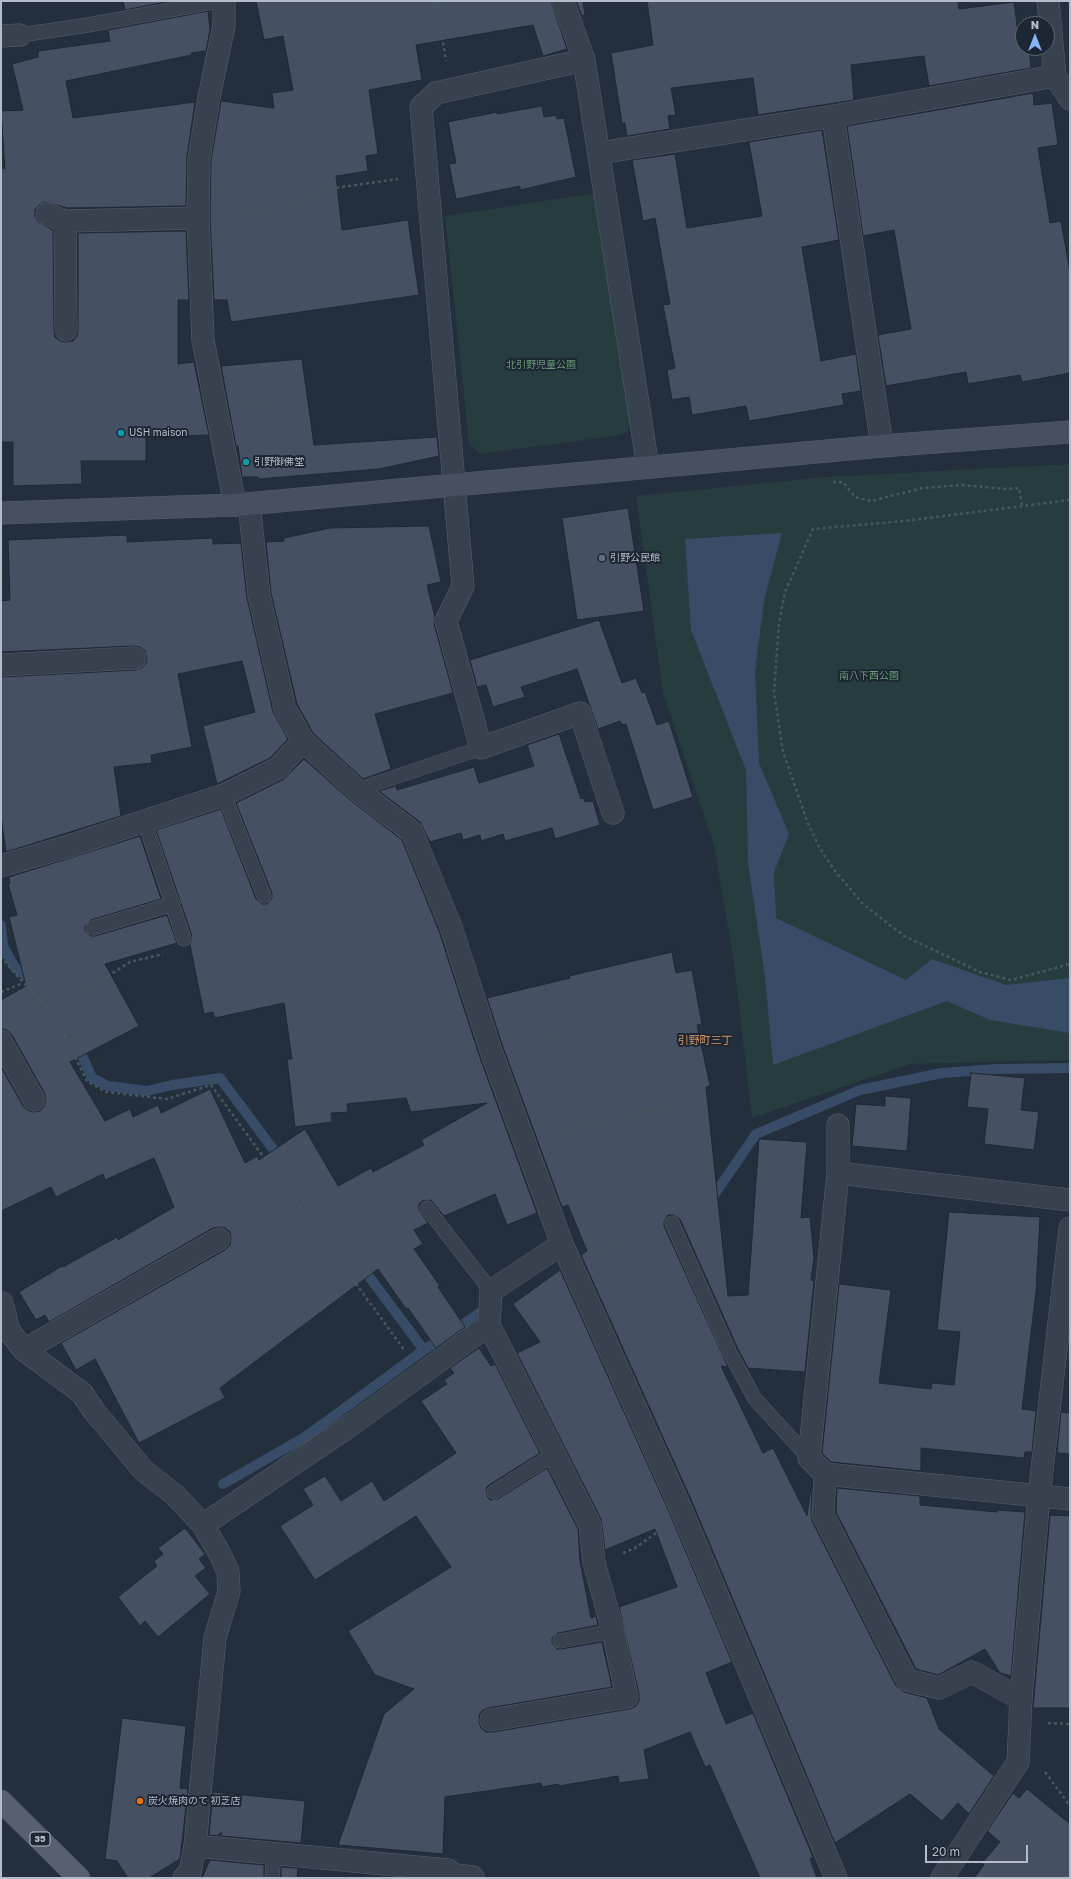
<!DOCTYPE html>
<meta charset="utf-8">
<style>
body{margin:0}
#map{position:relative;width:1071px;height:1879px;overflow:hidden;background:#242f3e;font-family:"Golos Text",sans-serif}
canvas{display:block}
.frame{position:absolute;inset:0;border:2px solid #b4bcc9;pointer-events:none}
.north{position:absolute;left:1015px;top:16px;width:40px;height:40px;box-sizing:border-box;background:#1d2633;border:1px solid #59626f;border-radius:50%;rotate:0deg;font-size:11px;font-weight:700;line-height:16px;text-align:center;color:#b4bcc9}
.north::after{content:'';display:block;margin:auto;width:14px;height:18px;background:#8ab4f8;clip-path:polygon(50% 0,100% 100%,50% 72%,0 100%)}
.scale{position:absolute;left:925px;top:1845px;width:103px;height:18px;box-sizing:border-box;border:2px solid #b4bcc9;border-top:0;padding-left:5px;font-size:12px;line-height:14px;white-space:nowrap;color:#b4bcc9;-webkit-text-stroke:3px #1d2633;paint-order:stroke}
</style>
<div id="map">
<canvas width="1071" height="1879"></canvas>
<div class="frame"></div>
<div class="north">N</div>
<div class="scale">20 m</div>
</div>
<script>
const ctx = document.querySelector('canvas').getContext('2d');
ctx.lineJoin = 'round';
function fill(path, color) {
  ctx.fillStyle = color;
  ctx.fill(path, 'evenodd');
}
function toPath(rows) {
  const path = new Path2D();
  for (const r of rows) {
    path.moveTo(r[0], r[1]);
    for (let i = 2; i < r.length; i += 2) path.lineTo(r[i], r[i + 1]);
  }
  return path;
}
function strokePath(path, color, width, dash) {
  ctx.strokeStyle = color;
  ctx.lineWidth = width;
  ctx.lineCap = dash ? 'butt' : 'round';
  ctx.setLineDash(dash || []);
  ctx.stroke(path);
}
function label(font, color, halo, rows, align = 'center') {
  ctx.font = font + ' "Golos Text","Noto Sans JP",sans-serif';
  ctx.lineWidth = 4;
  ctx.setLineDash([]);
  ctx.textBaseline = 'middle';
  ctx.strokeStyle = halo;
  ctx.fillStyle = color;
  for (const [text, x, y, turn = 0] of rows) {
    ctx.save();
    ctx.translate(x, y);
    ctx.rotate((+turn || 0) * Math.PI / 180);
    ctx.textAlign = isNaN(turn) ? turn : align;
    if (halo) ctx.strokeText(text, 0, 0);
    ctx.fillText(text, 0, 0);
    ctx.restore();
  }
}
fill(toPath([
 [596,193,631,422,627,431,622,435,480,454,469,443,445,216],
 [1070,464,1070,1060,910,1064,752,1118,734,963,714,845,663,693,636,496,825,477]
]), '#263c3f');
fill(toPath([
 [782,533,764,600,755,672,759,763,789,834,774,872,776,918,906,980,932,959,1006,985,1070,978,1070,1033,990,1020,947,1001,773,1065,765,977,748,862,746,770,691,630,685,539]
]), '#394c67');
strokePath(toPath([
 [1,925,3,946,14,966,33,982],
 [77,1044,92,1078,108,1086,147,1091,172,1085,220,1078,282,1161],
 [710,1201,756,1134,860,1090,942,1073,997,1069,1070,1068],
 [361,1266,424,1350,483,1311],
 [223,1484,305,1437,424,1350]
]), '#394c67', 10);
const building = toPath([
 [123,1,171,1,125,10,123,1],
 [256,1,551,1,567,49,543,56,533,25,416,45,422,80,369,90,378,154,366,156,368,171,336,176,342,230,408,220,419,295,231,322,227,300,214,300,210,218,211,160,221,101,274,108,272,93,293,90,283,36,264,40,256,1],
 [576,1,583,1,585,15,582,16,576,1],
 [647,1,958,1,959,9,1014,2,1018,33,1023,32,1023,48,1029,48,1031,68,929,86,924,56,851,65,854,100,758,115,753,78,671,88,676,115,668,116,670,129,627,136,625,123,622,123,611,53,653,45,647,1],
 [208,11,210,30,206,51,191,53,192,55,66,81,73,118,195,102,187,157,186,206,67,208,45,202,39,205,35,210,35,216,38,222,53,230,54,330,55,337,60,341,66,342,73,341,77,336,78,330,78,233,186,231,189,300,178,300,178,364,194,362,209,435,146,437,146,461,81,461,82,484,13,486,13,442,1,442,1,167,5,169,1,111,23,110,12,64,38,57,38,51,110,41,108,30,208,11],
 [1033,93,1034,105,1052,103,1058,145,1038,148,1050,223,1061,221,1070,272,1070,373,1022,382,1020,375,968,384,966,372,886,386,878,335,911,329,894,230,863,236,847,126,1033,93],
 [542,106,544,117,556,115,557,119,564,118,576,177,520,190,520,186,456,199,449,164,456,163,448,122,497,112,497,114,542,106],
 [822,130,839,240,802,247,821,361,856,354,861,391,842,394,844,405,749,421,746,406,692,415,689,397,672,400,667,370,675,368,663,305,670,304,655,218,643,221,632,160,675,154,687,228,762,216,749,142,822,130],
 [302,359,314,445,437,437,439,456,379,469,259,479,258,477,242,477,238,446,236,446,221,366,302,359],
 [628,508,644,611,577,620,562,518,628,508],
 [429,526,441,582,427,585,435,617,434,624,453,693,375,714,391,769,363,779,313,733,297,704,271,593,266,542,284,541,284,538,330,528,429,526],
 [127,535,127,542,213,538,213,544,241,543,247,598,273,712,288,739,270,758,217,784,203,726,255,712,242,661,178,674,192,747,151,755,152,763,114,767,121,816,6,852,1,816,1,677,136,670,142,668,146,663,147,658,145,651,140,647,134,646,1,652,1,601,10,600,8,540,127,535],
 [599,620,622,683,636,678,642,693,645,692,657,725,669,721,693,797,653,810,626,724,622,725,620,721,598,729,577,669,521,687,525,697,493,707,486,685,477,687,470,660,599,620],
 [559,734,581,799,584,798,585,802,593,801,600,825,555,839,552,828,505,841,503,834,481,841,480,835,463,840,461,833,430,842,420,822,379,791,396,786,397,790,474,767,479,783,534,766,527,745,559,734],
 [304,759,349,799,402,840,439,931,479,1055,537,1213,507,1225,495,1194,444,1216,431,1200,422,1201,419,1204,419,1210,428,1223,414,1230,423,1244,414,1249,440,1286,438,1287,465,1327,436,1348,408,1308,406,1309,378,1269,220,1388,225,1398,139,1443,95,1359,76,1370,61,1343,225,1250,230,1245,231,1239,230,1232,225,1228,219,1227,213,1228,49,1322,45,1315,36,1320,19,1292,62,1266,63,1267,117,1237,118,1240,174,1207,154,1158,105,1180,103,1174,56,1197,51,1187,1,1211,1,1067,23,1106,27,1110,33,1112,40,1111,44,1107,46,1101,45,1094,12,1035,7,1030,1,1029,1,1000,26,986,9,917,17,915,8,884,10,884,9,877,140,836,161,899,91,920,85,926,85,931,91,936,95,936,167,915,177,943,105,964,139,1026,70,1062,105,1121,130,1109,133,1117,158,1105,161,1113,210,1089,245,1163,257,1156,259,1160,305,1129,338,1186,371,1168,373,1172,424,1145,421,1140,487,1103,411,1112,406,1098,347,1104,348,1112,331,1113,332,1122,295,1127,287,1059,292,1059,284,1003,215,1018,213,1012,204,1014,190,945,192,936,156,830,221,809,256,899,262,904,267,904,272,898,272,893,236,803,284,779,304,759],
 [672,952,676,973,692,970,702,1024,697,1025,710,1086,706,1087,728,1296,748,1295,759,1139,807,1142,801,1218,810,1217,814,1258,811,1280,814,1281,805,1372,748,1368,738,1349,680,1219,673,1215,668,1215,664,1222,664,1226,728,1367,721,1366,763,1453,773,1448,807,1516,812,1479,811,1514,812,1521,896,1686,904,1692,927,1698,939,1729,994,1776,969,1814,958,1803,942,1821,910,1794,835,1843,693,1504,581,1255,587,1251,568,1205,562,1207,503,1047,487,998,570,978,569,976,672,952],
 [971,1073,1025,1078,1021,1110,1039,1112,1034,1150,984,1144,988,1109,967,1107,971,1073],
 [885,1096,911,1098,907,1151,852,1146,856,1104,885,1106,885,1096],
 [949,1212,1040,1217,1036,1291,1022,1409,1036,1411,1032,1452,1025,1452,1024,1458,921,1448,921,1471,831,1462,822,1453,839,1284,891,1290,879,1383,931,1389,932,1383,954,1385,960,1332,937,1330,949,1212],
 [560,1270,670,1514,732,1662,706,1673,726,1724,753,1713,813,1857,810,1859,817,1878,760,1878,710,1765,705,1767,690,1732,644,1750,649,1779,619,1783,618,1776,559,1786,558,1784,542,1787,541,1783,445,1797,443,1854,338,1845,384,1714,414,1689,375,1675,348,1631,451,1567,416,1516,315,1580,280,1526,313,1505,303,1489,325,1476,341,1501,372,1481,384,1501,456,1453,421,1401,447,1384,444,1380,454,1373,450,1368,479,1348,491,1366,495,1364,540,1453,489,1485,486,1488,487,1496,490,1500,498,1499,547,1468,578,1529,580,1561,591,1618,596,1616,598,1625,558,1633,552,1638,552,1643,557,1649,561,1649,602,1642,612,1687,489,1708,483,1710,479,1715,479,1722,481,1728,486,1732,493,1732,629,1709,635,1707,639,1701,639,1694,619,1607,677,1587,655,1529,605,1550,601,1519,517,1353,540,1342,513,1304,560,1270],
 [1061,1412,1070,1413,1070,1454,1057,1453,1061,1412],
 [837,1488,920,1496,920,1505,997,1512,997,1510,1025,1512,1011,1676,1000,1673,985,1649,938,1675,916,1669,836,1512,837,1488],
 [1050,1515,1070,1516,1070,1708,1033,1708,1050,1515],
 [185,1528,205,1554,199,1559,206,1568,195,1576,210,1594,158,1637,145,1621,140,1626,118,1597,157,1566,154,1561,163,1554,158,1548,185,1528],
 [122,1718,186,1726,180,1788,188,1789,180,1859,149,1878,128,1878,117,1861,105,1859,122,1718],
 [1027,1789,1070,1824,1070,1878,974,1878,984,1865,982,1863,1000,1842,987,1831,1013,1793,1019,1798,1027,1789],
 [213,1792,305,1801,301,1843,221,1836,222,1832,217,1836,209,1835,213,1792],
 [210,1860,264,1865,264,1878,202,1878,210,1860],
 [281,1867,298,1868,297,1878,281,1878,281,1867]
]);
fill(building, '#455162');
strokePath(building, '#1f2835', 1);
const lane = toPath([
 [20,35,88,25,218,1],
 [357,790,481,748],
 [224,795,264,896],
 [144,820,184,939],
 [93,928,173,904],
 [427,1208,491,1291],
 [672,1223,730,1353,755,1399,809,1458],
 [494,1492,554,1454],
 [560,1641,613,1631],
 [448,1870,474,1873,478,1878],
 [272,1878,274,1853]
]);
const street = toPath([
 [224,1,224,26,209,97,199,159,198,218,203,340,235,505],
 [563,1,584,60,648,467],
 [1048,1,1055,76,1070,99],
 [1,36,20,35],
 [584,60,436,93,421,107,463,586,446,621,481,748,580,713,613,813],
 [833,116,882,446],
 [599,153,833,116,1055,76],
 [47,214,65,221,198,218],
 [65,221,66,330],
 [249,504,259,595,285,709,303,741,357,790,412,832,451,927,491,1051,562,1244,681,1509,836,1878],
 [1,665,135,658],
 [1,866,69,846,224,795,278,768,303,741],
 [1,1041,34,1100],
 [838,1125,838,1173,809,1458,825,1474,1070,1499],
 [838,1173,1070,1200],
 [1,1303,2,1303,9,1331,24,1350,82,1393,94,1411,144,1471,175,1495,203,1525,220,1554,228,1572,229,1591,215,1638,195,1846,190,1872,184,1878],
 [489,1325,491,1291,562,1244],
 [24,1350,219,1239],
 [825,1474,823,1515,907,1680,939,1688,972,1672,1021,1699],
 [203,1525,351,1425,489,1325,590,1525,594,1562,613,1631,627,1697,491,1720],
 [195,1846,448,1870],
 [942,1878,1018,1762,1021,1699,1039,1496,1070,1228]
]);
const secondary = toPath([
 [1,513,235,505,882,446,1070,432]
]);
const primary = toPath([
 [1,1801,79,1878]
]);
strokePath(lane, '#565f6c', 15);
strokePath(street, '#565f6c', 23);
strokePath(secondary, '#565f6c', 23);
strokePath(primary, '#414a57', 23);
strokePath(toPath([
 [436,1,446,61],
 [227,215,277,210,321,190,398,179],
 [244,403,278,398],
 [833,482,843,482,855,497,871,501,923,488,963,485,1006,489,1019,488,1022,505],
 [1070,500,904,521,813,529,785,592,779,623,774,692,783,752,807,821,819,847,835,871,863,904,904,936,980,972,1011,980,1070,964],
 [1,956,10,968,46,1007,64,1035,87,1081,106,1092,167,1099,211,1085,405,1351],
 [1,992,23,983],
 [64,1035,75,1030,69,1015,86,990,130,962,163,954],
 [519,1044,583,1028],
 [553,1135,670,1105],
 [696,1214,702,1211],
 [598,1255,649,1233],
 [623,1553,635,1548,659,1531],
 [1048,1723,1070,1724],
 [1045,1772,1070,1806]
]), '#44595c', 2.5, [3, 3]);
strokePath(lane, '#38414e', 14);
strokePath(street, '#38414e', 22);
strokePath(secondary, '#465061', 22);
strokePath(primary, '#56606e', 22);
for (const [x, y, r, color] of [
 [121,433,4,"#0f9aa8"],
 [246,462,4,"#0f9aa8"],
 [602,558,4,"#5c6f8a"],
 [140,1801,4,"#e8710a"]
]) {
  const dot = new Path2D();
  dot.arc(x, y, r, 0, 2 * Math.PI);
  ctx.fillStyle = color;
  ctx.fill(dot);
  strokePath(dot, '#1d2633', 1.5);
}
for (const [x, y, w] of [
 [40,1839,20]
]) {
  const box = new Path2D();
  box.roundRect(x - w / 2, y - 7, w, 14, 3);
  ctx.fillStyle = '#1d2633';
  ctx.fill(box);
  strokePath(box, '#b4bcc9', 1);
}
label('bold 9px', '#b4bcc9', null, [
 ["35",40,1839]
]);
label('10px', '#6b9a76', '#1d2633', [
 ["北引野児童公園",541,365],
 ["南八下西公園",869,676]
]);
label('10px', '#b4bcc9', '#1d2633', [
 ["USH maison",129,433],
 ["引野御佛堂",254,462],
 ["引野公民館",610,558],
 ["炭火焼肉のて 初芝店",148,1801]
], 'left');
label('11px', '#d59563', '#1d2633', [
 ["引野町三丁",705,1041]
]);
</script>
